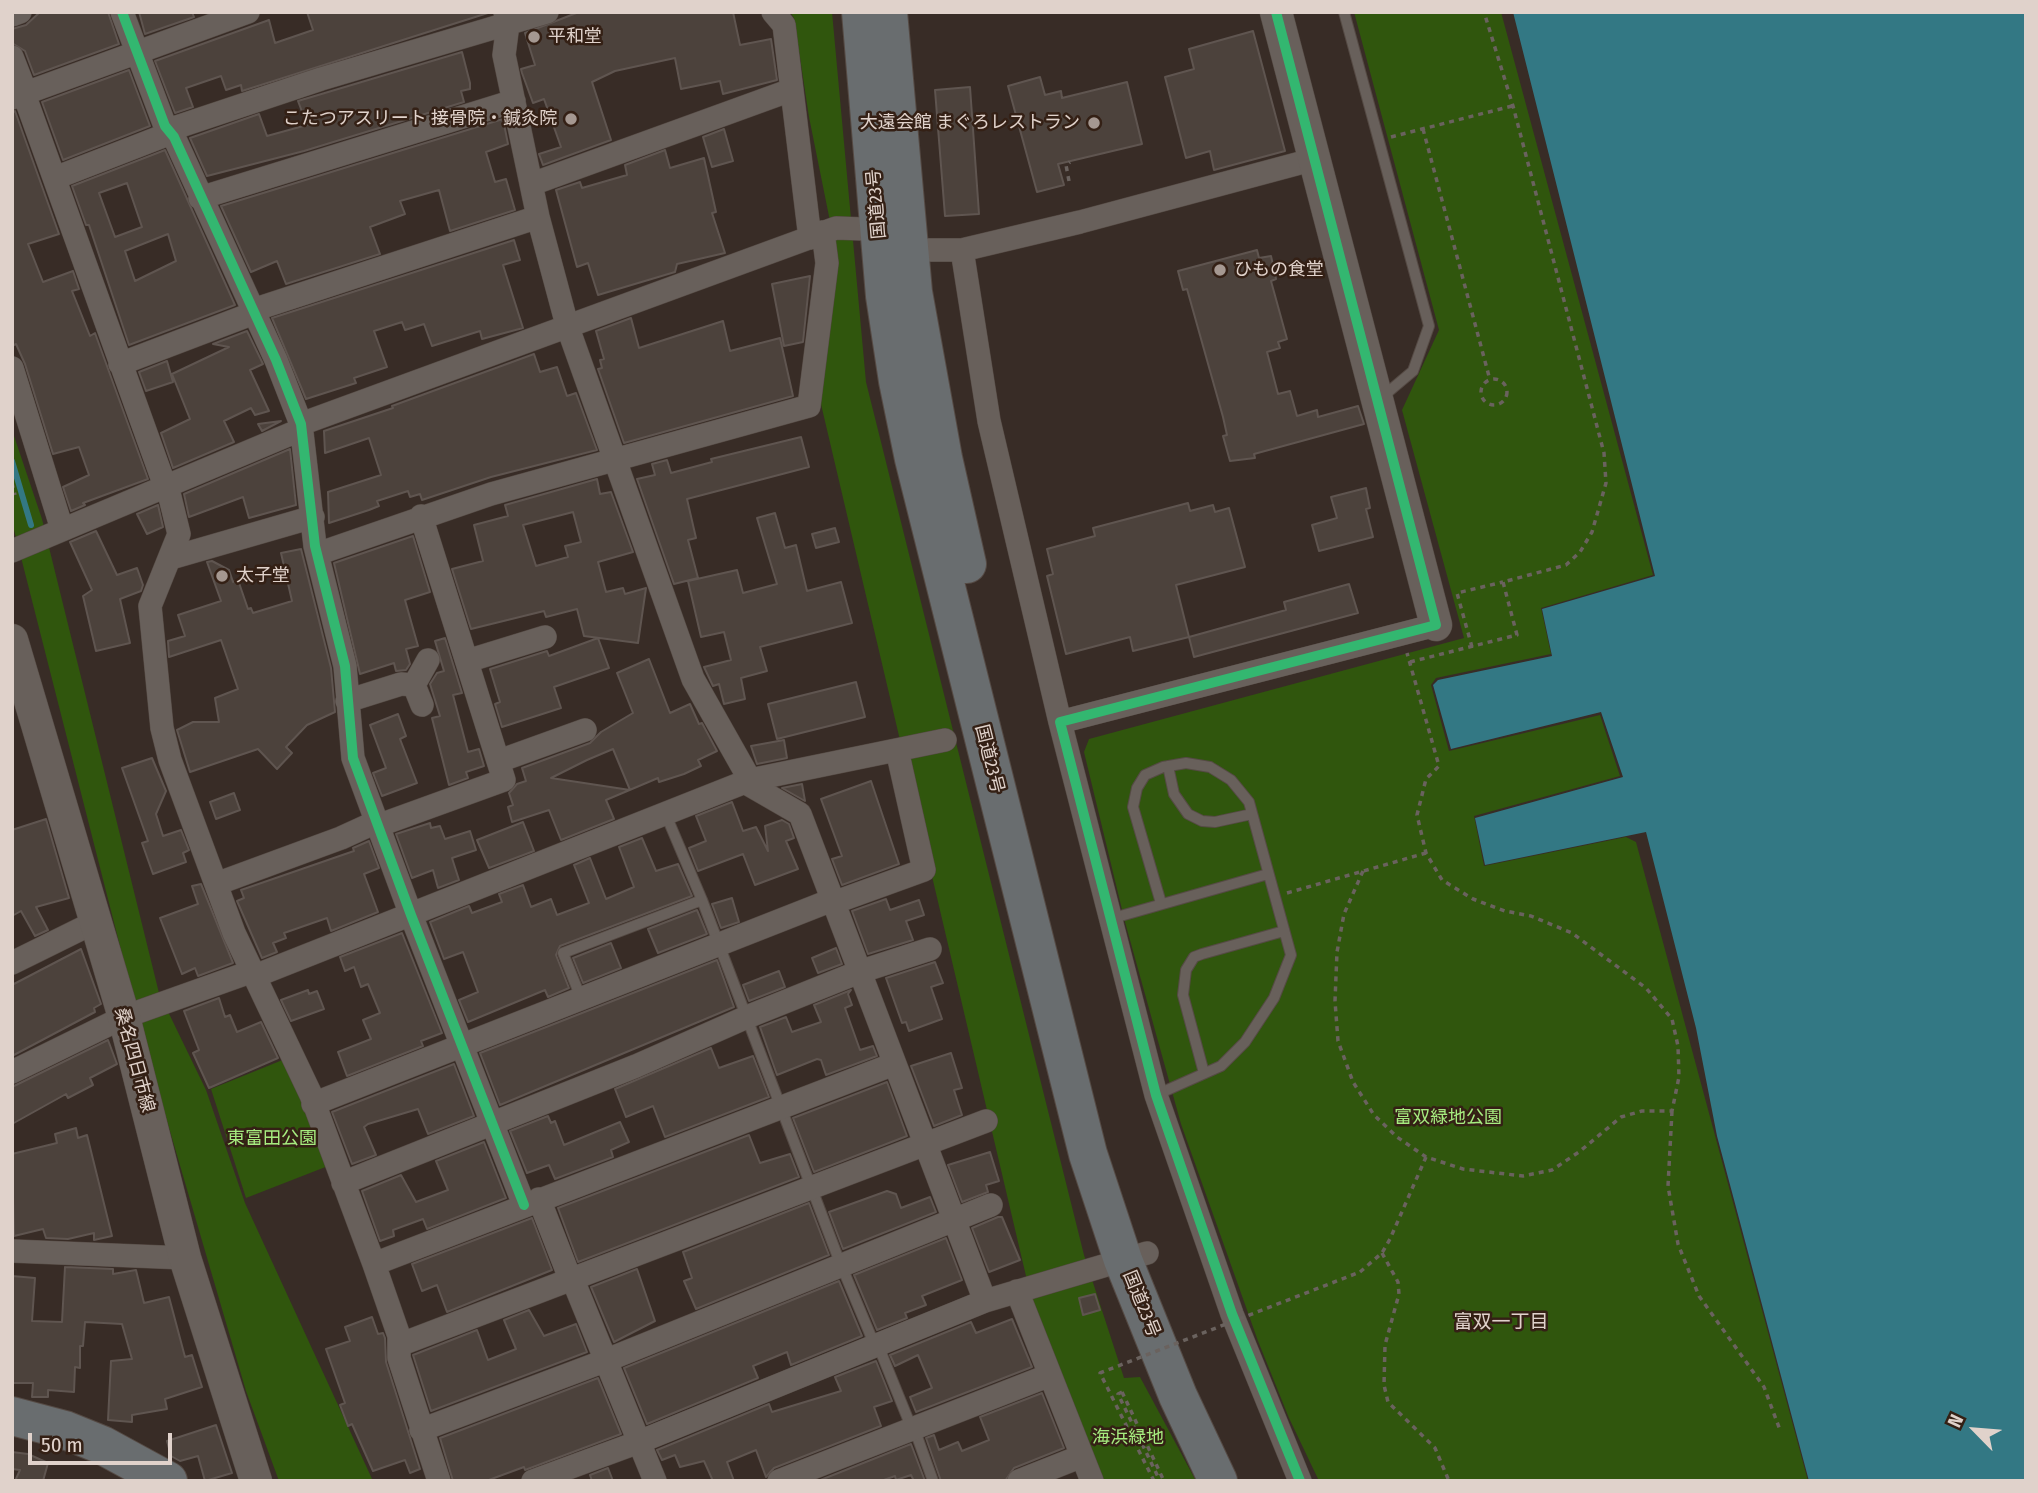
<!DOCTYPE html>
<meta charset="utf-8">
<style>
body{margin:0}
#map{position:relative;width:2038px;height:1493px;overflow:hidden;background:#382c26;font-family:"Fira Sans Condensed",sans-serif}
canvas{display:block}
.frame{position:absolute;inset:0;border:14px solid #e0d2cb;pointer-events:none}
.north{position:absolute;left:1940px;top:1395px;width:70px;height:70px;-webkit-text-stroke:5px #342015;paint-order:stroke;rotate:295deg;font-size:19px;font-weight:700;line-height:28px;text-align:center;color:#e0d2cb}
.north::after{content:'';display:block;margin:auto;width:24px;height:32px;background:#e0d2cb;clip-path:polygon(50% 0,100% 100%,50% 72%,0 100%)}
.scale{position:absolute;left:28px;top:1433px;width:144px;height:32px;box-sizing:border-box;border:4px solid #e0d2cb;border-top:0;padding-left:9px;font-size:21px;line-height:24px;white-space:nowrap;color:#e0d2cb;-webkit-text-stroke:5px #342015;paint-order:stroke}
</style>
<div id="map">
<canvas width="2038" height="1493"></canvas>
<div class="frame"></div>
<div class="north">N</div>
<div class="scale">50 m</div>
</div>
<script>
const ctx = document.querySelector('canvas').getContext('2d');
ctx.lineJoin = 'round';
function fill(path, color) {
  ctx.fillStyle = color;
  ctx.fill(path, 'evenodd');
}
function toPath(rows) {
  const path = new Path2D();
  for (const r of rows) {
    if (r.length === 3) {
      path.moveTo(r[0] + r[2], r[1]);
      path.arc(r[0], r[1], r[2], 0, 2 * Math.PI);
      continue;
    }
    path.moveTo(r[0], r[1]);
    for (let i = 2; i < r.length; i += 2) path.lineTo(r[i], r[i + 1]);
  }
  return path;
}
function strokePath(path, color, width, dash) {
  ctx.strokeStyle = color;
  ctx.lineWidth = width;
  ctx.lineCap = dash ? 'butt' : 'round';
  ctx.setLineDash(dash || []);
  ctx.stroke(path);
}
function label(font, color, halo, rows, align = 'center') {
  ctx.font = font + ' "Fira Sans Condensed","Noto Sans JP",sans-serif';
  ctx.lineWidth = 5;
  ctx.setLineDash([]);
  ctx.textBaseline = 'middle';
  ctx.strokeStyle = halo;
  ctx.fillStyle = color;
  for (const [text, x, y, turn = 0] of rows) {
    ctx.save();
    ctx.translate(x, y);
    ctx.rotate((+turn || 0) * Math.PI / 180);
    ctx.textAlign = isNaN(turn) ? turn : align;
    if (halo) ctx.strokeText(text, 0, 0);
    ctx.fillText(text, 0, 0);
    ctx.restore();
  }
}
fill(toPath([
 [790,12,832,12,866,382,1084,1255,1124,1378,1140,1377,1196,1481,1102,1481,1041,1331,1026,1276,820,400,837,256,809,117,794,18],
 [1354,12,1501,12,1653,575,1541,608,1551,654,1436,678,1431,685,1449,751,1600,715,1620,776,1474,816,1484,866,1626,837,1636,842,1808,1481,1319,1481,1289,1418,1258,1341,1181,1124,1125,922,1084,752,1089,739,1464,638,1402,410,1439,330],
 [12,430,42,519,159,993,206,1090,245,1203,373,1481,279,1481,246,1391,148,1056,12,522],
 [285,1059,328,1166,246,1198,211,1089]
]), '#30560d');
fill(toPath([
 [1513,12,2026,12,2026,1481,1809,1481,1717,1136,1696,1028,1646,832,1485,865,1475,818,1623,777,1601,712,1451,749,1433,685,1438,680,1552,656,1542,609,1655,576]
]), '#337884');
strokePath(toPath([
 [12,461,31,525]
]), '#337884', 6);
const building = toPath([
 [40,12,108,12,119,44,34,75,25,51,12,43,12,29,26,25,40,12],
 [139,12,192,12,194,17,145,34,139,12],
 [307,12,491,12,242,91,241,85,226,90,221,76,186,88,193,107,175,113,155,61,269,20,275,43,313,30,307,12],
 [579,12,733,12,740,45,771,39,777,80,723,94,720,81,681,89,675,58,615,71,592,82,611,140,543,165,539,154,561,147,544,99,533,103,522,73,521,69,535,65,525,33,579,12],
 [1253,31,1285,151,1214,170,1210,151,1186,158,1165,77,1194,69,1189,49,1253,31],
 [462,52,470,83,470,89,461,91,464,102,304,151,207,176,190,138,259,114,267,136,307,125,298,101,462,52],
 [129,70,150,126,63,160,42,102,129,70],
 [1040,77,1045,95,1061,91,1062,98,1127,82,1142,144,1058,164,1064,185,1037,192,1008,86,1040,77],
 [970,87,979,214,945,216,935,90,970,87],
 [15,111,59,234,28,244,43,282,73,271,79,289,72,291,90,336,95,333,148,479,83,503,85,505,71,511,63,487,89,475,79,447,53,454,25,364,16,344,12,346,12,112,15,111],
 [503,119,508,144,486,152,495,182,506,179,515,210,450,231,439,190,400,201,405,214,370,227,380,254,286,284,277,261,251,272,221,206,503,119],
 [724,129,733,161,712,167,703,137,724,129],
 [165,150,235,305,129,345,89,225,86,225,72,186,165,150],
 [127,183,142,227,115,237,99,193,127,183],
 [168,234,176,261,135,281,125,251,168,234],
 [665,150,670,168,704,158,716,212,712,213,725,253,677,264,675,272,598,295,588,263,577,267,556,190,580,182,582,188,627,175,625,165,665,150],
 [514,240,520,260,503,265,523,328,482,339,480,331,432,346,424,324,405,330,402,322,374,331,387,367,354,378,356,383,306,399,272,318,514,240],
 [1257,250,1259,258,1271,256,1276,279,1271,281,1287,339,1278,342,1280,348,1267,352,1278,394,1290,391,1297,416,1317,410,1318,417,1358,406,1364,424,1254,454,1255,458,1230,461,1223,436,1227,435,1223,417,1187,289,1183,290,1178,271,1257,250],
 [810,276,803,342,784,346,772,284,810,276],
 [631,318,639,348,723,321,730,351,780,338,793,396,624,443,598,369,602,368,600,360,604,359,596,331,631,318],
 [247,331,263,364,250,370,269,411,255,415,251,408,224,421,234,442,173,468,161,433,190,419,172,374,229,347,213,344,247,331],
 [534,354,540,372,557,367,567,396,576,393,597,450,491,477,422,500,420,494,410,497,408,491,377,501,379,506,369,510,329,523,328,492,381,475,369,438,325,453,324,431,393,408,392,406,534,354],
 [167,361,173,382,146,391,139,372,167,361],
 [281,421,262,431,258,424,281,421],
 [801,437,809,467,687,499,696,538,688,540,698,578,674,584,637,479,655,475,652,464,667,460,671,473,712,462,711,459,801,437],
 [290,449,296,505,249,518,243,497,189,517,184,494,290,449],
 [597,479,600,494,611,492,633,552,598,562,606,592,623,588,625,594,646,588,638,643,584,636,577,609,546,617,544,611,471,629,452,569,483,561,474,525,508,516,505,505,597,479],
 [573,512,581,542,565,546,568,557,536,566,523,525,573,512],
 [1366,488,1370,508,1366,509,1373,537,1319,551,1312,525,1337,518,1331,497,1366,488],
 [1188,503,1190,511,1213,505,1215,512,1229,508,1245,567,1176,585,1189,637,1133,651,1130,637,1066,654,1047,576,1053,574,1047,549,1095,536,1093,528,1188,503],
 [158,505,163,527,147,534,137,514,158,505],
 [775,513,785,548,796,545,807,591,841,582,852,623,760,647,767,671,741,678,745,699,724,704,719,684,713,686,704,667,731,660,724,632,701,637,688,581,737,570,743,593,777,584,757,518,775,513],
 [835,528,839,542,816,548,812,534,835,528],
 [96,531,117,575,137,568,143,585,141,591,120,599,130,643,96,651,83,596,92,590,70,542,96,531],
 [413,536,430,592,405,600,418,646,406,649,410,664,406,670,396,671,394,663,360,674,334,563,413,536],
 [301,549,331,668,335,712,307,725,286,747,292,753,277,769,258,749,190,772,177,730,193,722,219,722,215,698,238,689,221,640,169,657,168,641,185,636,178,615,221,601,207,562,212,561,229,570,233,582,238,580,248,609,251,608,253,613,292,601,281,553,301,549],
 [1349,584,1358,613,1194,657,1189,637,1286,610,1284,602,1349,584],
 [445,638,462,693,453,695,468,752,479,749,484,766,466,772,468,778,449,785,432,718,440,716,430,684,437,673,444,671,435,641,445,638],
 [598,638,609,668,554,687,561,708,502,727,495,704,500,702,490,669,547,651,549,656,598,638],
 [649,659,670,713,690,704,699,724,702,723,717,751,698,760,701,766,684,774,659,782,658,778,606,800,614,819,561,840,549,810,512,822,508,807,513,805,509,793,517,784,526,781,522,768,590,743,601,732,633,713,617,673,649,659],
 [613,749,630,790,551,778,587,760,613,749],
 [856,682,865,717,777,739,768,704,856,682],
 [398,714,406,736,400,739,417,783,382,796,373,773,386,768,370,725,398,714],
 [784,740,787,758,757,764,751,746,784,740],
 [152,758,166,791,156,814,163,836,181,830,189,850,183,853,186,862,153,874,142,843,148,841,122,768,152,758],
 [871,781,899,864,842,885,832,859,842,856,821,799,871,781],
 [802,784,805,801,782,788,802,784],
 [234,793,240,810,216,819,210,802,234,793],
 [732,802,743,831,756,827,768,851,765,826,782,820,789,824,794,838,786,841,798,869,755,885,743,854,698,871,689,848,706,841,696,816,732,802],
 [46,819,69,898,36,907,48,930,35,936,21,911,12,916,12,830,46,819],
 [523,822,534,851,489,868,477,840,523,822],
 [430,823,431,828,440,826,445,839,470,831,476,850,452,858,459,880,438,888,433,870,412,878,396,834,430,823],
 [642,838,656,871,678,864,692,896,560,946,556,955,569,988,548,997,545,990,468,1022,459,1000,478,992,463,952,444,959,430,922,469,906,472,913,502,902,499,894,523,885,531,907,551,899,557,915,589,903,574,865,590,858,606,899,634,887,619,847,642,838],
 [369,841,379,868,364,874,378,912,331,931,327,918,284,933,286,938,273,943,277,952,262,958,237,901,244,898,241,890,354,851,353,848,369,841],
 [201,884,233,963,198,976,195,968,182,974,160,918,198,904,192,886,201,884],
 [732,898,739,922,721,928,712,904,732,898],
 [886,899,890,910,919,900,924,915,906,921,913,940,868,954,852,911,886,899],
 [697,910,707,934,658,953,648,929,697,910],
 [402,933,442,1033,421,1041,423,1046,347,1076,338,1052,371,1039,363,1020,380,1013,368,984,361,987,354,967,345,971,340,957,402,933],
 [611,943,621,968,583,983,573,958,611,943],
 [836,948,842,964,818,973,812,958,836,948],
 [81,949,101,1004,94,1008,95,1012,12,1056,12,985,81,949],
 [717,960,734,1007,500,1105,480,1053,717,960],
 [935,962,943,983,931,987,942,1019,909,1031,906,1022,902,1023,886,978,935,962],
 [779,971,785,987,749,1001,743,985,779,971],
 [308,990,309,994,317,991,324,1009,291,1021,281,1000,308,990],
 [851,990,848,994,852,1005,845,1008,860,1050,873,1046,877,1056,826,1075,821,1060,817,1059,777,1075,760,1027,786,1017,792,1032,821,1022,814,1005,851,990],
 [219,998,225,1017,230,1015,237,1032,261,1022,278,1058,209,1088,193,1053,199,1050,184,1011,219,998],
 [108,1040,117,1064,90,1078,93,1085,68,1098,66,1094,12,1124,12,1087,108,1040],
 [711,1048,719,1068,753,1056,769,1097,665,1137,653,1106,626,1117,615,1089,711,1048],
 [951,1053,962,1088,954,1090,962,1115,934,1126,911,1066,951,1053],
 [454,1064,474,1116,428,1134,418,1109,368,1124,364,1127,376,1155,352,1164,332,1112,454,1064],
 [887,1082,907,1136,814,1172,793,1118,887,1082],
 [548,1116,551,1123,555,1121,564,1145,620,1122,629,1142,611,1150,613,1157,555,1179,549,1165,527,1173,510,1131,548,1116],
 [76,1128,78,1138,87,1135,112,1236,94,1240,94,1233,68,1239,46,1238,43,1229,14,1236,12,1154,57,1143,55,1134,76,1128],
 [749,1135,760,1163,790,1154,799,1177,578,1262,558,1208,749,1135],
 [484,1142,506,1198,427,1229,423,1219,393,1230,394,1236,380,1241,362,1191,401,1175,416,1202,448,1190,436,1161,484,1142],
 [990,1152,999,1181,986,1185,988,1192,962,1202,948,1165,990,1152],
 [887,1191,896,1194,901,1208,930,1197,936,1212,843,1249,829,1212,887,1191],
 [809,1203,829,1255,696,1309,684,1281,692,1278,683,1252,809,1203],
 [998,1217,1002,1217,1020,1260,989,1272,972,1228,998,1217],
 [532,1218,552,1270,447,1312,437,1285,422,1291,412,1264,532,1218],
 [946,1238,962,1280,922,1296,926,1305,905,1313,907,1318,877,1330,854,1275,946,1238],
 [65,1267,113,1269,113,1274,136,1270,144,1303,169,1297,185,1357,192,1355,202,1387,165,1399,167,1409,132,1415,132,1422,108,1420,111,1361,132,1359,122,1324,85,1322,83,1346,80,1346,80,1368,75,1367,74,1392,48,1390,48,1397,32,1397,33,1383,12,1383,12,1276,35,1278,32,1321,62,1322,65,1267],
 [637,1269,655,1321,614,1342,591,1287,637,1269],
 [839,1281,862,1336,791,1365,787,1352,753,1366,758,1378,647,1424,624,1368,839,1281],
 [1095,1294,1100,1310,1083,1315,1079,1298,1095,1294],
 [529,1310,544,1336,576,1324,587,1352,431,1411,413,1355,477,1330,488,1360,516,1349,504,1320,529,1310],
 [372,1317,378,1334,383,1333,385,1338,386,1362,420,1469,410,1473,405,1460,373,1471,352,1424,348,1426,340,1405,345,1403,326,1349,350,1341,345,1327,372,1317],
 [1012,1319,1032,1367,916,1412,910,1397,932,1388,918,1355,895,1366,890,1355,971,1322,976,1333,1012,1319],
 [876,1361,892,1401,874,1407,881,1426,774,1468,766,1477,756,1450,727,1462,734,1481,713,1481,704,1461,680,1467,675,1455,662,1460,657,1450,769,1404,772,1412,841,1391,835,1377,876,1361],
 [598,1378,621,1434,525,1470,524,1467,486,1481,453,1481,440,1438,598,1378],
 [1042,1393,1064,1448,1014,1468,1005,1481,941,1481,926,1438,934,1435,939,1450,958,1442,962,1451,989,1440,980,1417,1042,1393],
 [216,1425,232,1473,205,1481,198,1456,180,1461,171,1456,167,1441,216,1425],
 [911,1444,925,1481,914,1481,911,1475,896,1480,895,1476,881,1481,818,1481,911,1444],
 [12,1452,28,1454,48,1463,43,1481,15,1481,20,1470,12,1469,12,1452],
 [608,1468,613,1481,592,1481,590,1475,608,1468]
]);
fill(building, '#4c423c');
strokePath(building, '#5f5550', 2);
const lane = toPath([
 [1344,12,1429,326,1413,371,1381,398],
 [1168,766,1174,794,1188,814,1202,821,1215,822,1252,814],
 [702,900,839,1260,875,1346],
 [1110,919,1268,874],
 [581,998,563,953,702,900,666,815],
 [1204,1073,1183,995,1186,970,1194,957,1202,954,1284,931],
 [1156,1095,1221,1066,1245,1042,1274,998,1291,955,1249,802,1231,780,1210,767,1186,763,1163,767,1145,775,1137,788,1133,807,1161,903],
 [878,1345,912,1429],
 [914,1428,933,1481]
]);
const street = toPath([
 [122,12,165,126,174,137,276,360,301,424,315,546,345,666,353,758,411,915,524,1205],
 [505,12,508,24,504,55,538,217,567,325,693,679,750,780],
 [773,12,784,25,810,238],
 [12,15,20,12],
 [12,57,26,93],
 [24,94,165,486],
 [12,98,248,12],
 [168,130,321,79,547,12],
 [55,178,171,133],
 [532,184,791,90],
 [200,198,514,101],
 [962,250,989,421,1060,722],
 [253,310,538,217],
 [120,364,254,313],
 [12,368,62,529],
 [301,424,836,228,865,229,921,250,962,250,1080,222,1315,159],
 [167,485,179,534,150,606,162,728,170,760,234,933,311,1095,374,1264,399,1336,399,1358,439,1481],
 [12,551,300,430],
 [317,554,491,494,809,406,827,263,823,232],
 [171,558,313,517],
 [467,661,545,637],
 [414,685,428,660],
 [347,701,401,684,414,685,422,705],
 [499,761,585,730],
 [748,784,800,814,985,1301],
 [377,826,504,780,421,516],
 [216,884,341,838,376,822],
 [833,903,924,870,897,750],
 [12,963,95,922],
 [255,976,750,780,945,740],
 [12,1072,124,1017,253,971],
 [313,1104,832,900],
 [343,1183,636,1066,747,1017,859,972,930,949],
 [539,1199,571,1281],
 [12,1251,185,1258],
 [374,1264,894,1064],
 [573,1280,655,1481],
 [1017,1291,1092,1481],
 [399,1345,986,1121],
 [421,1430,607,1360,991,1205],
 [533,1481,639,1442,985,1301,1147,1253],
 [779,1481,1050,1375],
 [1019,1481,1082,1456],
 [1300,1481,1232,1314,1156,1095,1060,722,1436,625]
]);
const secondary = toPath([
 [1276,12,1436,625],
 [12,640,124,1017,185,1258,256,1481]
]);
const highway = toPath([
 [861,12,885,296,898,381,914,459,1088,1154,1123,1260,1178,1396,1218,1481],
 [888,12,913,292,943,458,967,564],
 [12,1416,65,1430,102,1445,168,1481]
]);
strokePath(lane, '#554a44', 12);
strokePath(street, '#554a44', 24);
strokePath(secondary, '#554a44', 33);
strokePath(highway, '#554a44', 40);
strokePath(toPath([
 [1423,129,1490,380],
 [1391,137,1512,106],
 [1069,181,1066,165,1070,162],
 [1494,392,13],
 [12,483,15,495],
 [1472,647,1457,593,1503,582],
 [1410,662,1517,635,1503,582,1566,565,1580,552,1592,532,1606,483,1604,453,1513,106,1484,12],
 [1363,871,1344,914,1337,952,1335,1001,1338,1041,1353,1082,1374,1115,1397,1137,1426,1157,1463,1169,1523,1176,1552,1170,1579,1152,1621,1117,1642,1111,1672,1111,1679,1077,1678,1046,1672,1019,1646,988,1572,933,1531,916,1505,911,1473,899,1442,880,1426,853,1417,815,1426,779,1439,766,1407,653],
 [1287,893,1426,853],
 [1672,1111,1668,1186,1678,1244,1699,1296,1764,1387,1780,1430],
 [1382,1253,1398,1282,1399,1294,1385,1345,1384,1385,1388,1402,1435,1448,1449,1481],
 [1360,1272,1382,1253,1390,1239,1426,1157],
 [1122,1392,1118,1394,1160,1481],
 [1122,1392,1164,1481]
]), '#6a625e', 3.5, [5, 5]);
strokePath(lane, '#68605b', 10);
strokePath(street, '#68605b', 23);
strokePath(secondary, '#68605b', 32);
strokePath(highway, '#696d6f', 38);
strokePath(toPath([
 [1154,1481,1100,1373,1360,1272]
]), '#6a625e', 3.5, [5, 5]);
strokePath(toPath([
 [122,12,165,126,174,137,276,360,301,424,315,546,345,666,353,758,411,915,524,1205],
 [1276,12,1436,625,1060,722,1156,1095,1232,1314,1300,1481]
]), '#33b770', 10);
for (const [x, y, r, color] of [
 [534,37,7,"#a59891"],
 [571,119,7,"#a59891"],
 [1094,123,7,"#a59891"],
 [1220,270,7,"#a59891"],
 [222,576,7,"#a59891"]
]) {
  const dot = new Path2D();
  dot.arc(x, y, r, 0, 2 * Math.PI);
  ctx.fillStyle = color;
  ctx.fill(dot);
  strokePath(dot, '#342015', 2.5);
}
label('18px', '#e0d2cb', '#342015', [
 ["平和堂",548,37],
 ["こたつアスリート 接骨院・鍼灸院",557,119,"right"],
 ["大遠会館 まぐろレストラン",1080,123,"right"],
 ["ひもの食堂",1234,270],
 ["太子堂",236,576]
], 'left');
label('18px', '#e0d2cb', '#342015', [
 ["国道23号",877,204,-95],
 ["国道23号",989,759,76],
 ["桑名四日市線",134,1060,75],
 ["国道23号",1141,1304,68]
]);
label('18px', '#a6ec7f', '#342015', [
 ["富双緑地公園",1448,1118],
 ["東富田公園",272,1139],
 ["海浜緑地",1128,1438]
]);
label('19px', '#e0d2cb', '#342015', [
 ["富双一丁目",1501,1323]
]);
</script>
